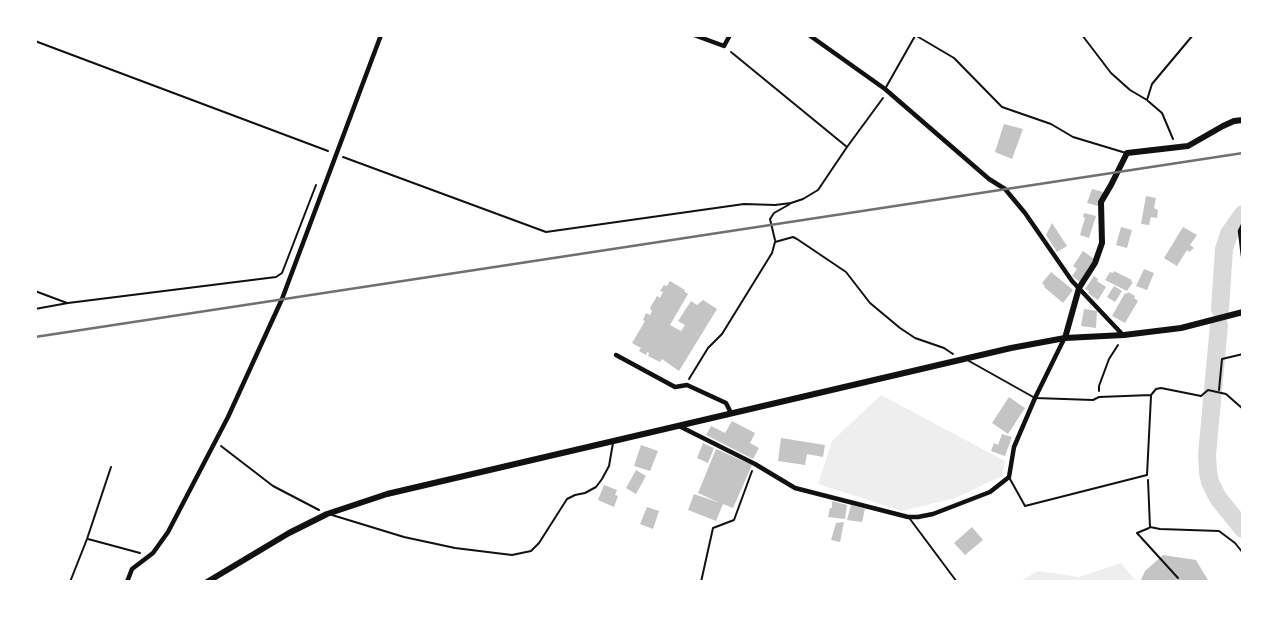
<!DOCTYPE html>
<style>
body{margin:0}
#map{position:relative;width:1278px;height:617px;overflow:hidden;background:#fff;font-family:Helvetica,sans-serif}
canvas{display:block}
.frame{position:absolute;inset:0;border:37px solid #fff;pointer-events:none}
</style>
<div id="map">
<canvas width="1278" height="617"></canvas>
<div class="frame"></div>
</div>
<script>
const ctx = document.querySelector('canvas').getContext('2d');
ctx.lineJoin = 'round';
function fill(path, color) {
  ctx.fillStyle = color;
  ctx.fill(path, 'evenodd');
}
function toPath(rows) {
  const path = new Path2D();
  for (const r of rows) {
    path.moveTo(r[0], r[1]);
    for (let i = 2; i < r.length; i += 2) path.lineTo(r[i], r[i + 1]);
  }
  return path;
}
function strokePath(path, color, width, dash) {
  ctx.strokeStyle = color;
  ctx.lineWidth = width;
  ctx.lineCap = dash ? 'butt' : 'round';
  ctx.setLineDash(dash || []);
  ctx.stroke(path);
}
fill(toPath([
 [881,395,1005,461,1002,476,955,498,902,511,818,484,832,441],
 [1121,563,1137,582,1019,582,1038,571,1079,577]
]), '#eee');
strokePath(toPath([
 [1220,309,1224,249,1229,234,1243,214],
 [1219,325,1207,455,1208,472,1210,482,1218,498,1243,529]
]), '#d9d9d9', 18);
fill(toPath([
 [1004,124,1023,129,1012,159,995,152],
 [1092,189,1103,192,1098,206,1087,203],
 [1146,196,1156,198,1154,208,1158,210,1157,218,1151,217,1149,225,1141,224],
 [1084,213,1096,216,1089,238,1080,235,1085,218,1083,217],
 [1052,223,1067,246,1057,252,1046,235],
 [1121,227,1132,230,1127,248,1116,245],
 [1183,227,1197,235,1190,245,1194,248,1189,252,1187,250,1177,266,1164,258],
 [1083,251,1094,259,1080,282,1072,276,1077,269,1073,266],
 [1144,269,1154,273,1147,290,1136,286],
 [1114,271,1132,280,1131,282,1133,282,1127,291,1105,280,1110,272,1113,273],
 [1051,272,1073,290,1063,303,1044,287,1045,286,1042,283],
 [1094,276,1098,279,1097,281,1106,287,1098,300,1088,293,1089,291,1085,289],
 [670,281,685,290,684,291,688,294,670,325,681,331,685,325,678,321,691,301,697,305,703,300,717,309,679,371,662,359,660,362,648,356,649,353,647,352,646,355,639,351,641,348,632,343,645,321,643,320,646,313,650,315,652,311,650,308,657,296,660,298,663,292,660,291,664,285,667,286],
 [1114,286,1122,291,1115,302,1107,297],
 [1128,292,1135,296,1134,298,1138,301,1125,323,1112,316,1125,293,1127,294],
 [1084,309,1097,311,1096,328,1081,326],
 [1009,397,1025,408,1008,434,992,423],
 [732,421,755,433,750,443,759,448,753,459,706,435,711,426,725,433],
 [1002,434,1012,437,1005,456,991,451,994,443,998,445],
 [781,438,825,445,823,457,807,454,805,465,778,461],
 [703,443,714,448,708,463,697,458],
 [641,445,658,451,650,471,634,466],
 [716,449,752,465,733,508,723,504,716,521,688,510,694,494,720,503,698,493],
 [636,470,646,476,636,494,626,488],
 [604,485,617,490,615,495,618,496,614,507,598,500],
 [832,501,847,505,845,519,828,517,830,508,832,508],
 [851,505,865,509,862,522,847,520],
 [647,507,659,511,653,529,640,524],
 [844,522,840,542,831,540,836,523],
 [972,527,983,540,965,555,954,543],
 [1163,555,1196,560,1209,582,1142,582,1141,580,1145,571]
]), '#c4c4c4');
strokePath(toPath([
 [1082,35,1111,73,1130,90,1147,100,1152,84,1193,35],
 [35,41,328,151],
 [731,52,847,147,883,98],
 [1148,101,1162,113,1173,139],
 [343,157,546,232,744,204,775,205,791,203,803,199,818,190,847,147],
 [775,240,770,219,774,213,790,204],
 [35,291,67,303],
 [35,309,68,303,276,277,282,273,316,185],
 [689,379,708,348,722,334,772,253,775,242,793,237,797,239,846,272,870,303,900,328,915,338,944,348,953,354],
 [1099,391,1099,386,1109,359,1118,345],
 [221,446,273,486,319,510],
 [1148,480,1150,527,1160,529,1219,531,1235,543,1243,553],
 [1149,528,1137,533,1178,578],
 [88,539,140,553],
 [70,582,87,539,111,467],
 [701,582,713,528,734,520,752,471]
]), '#111', 2);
strokePath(toPath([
 [915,35,954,58,1002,107,1051,124,1073,137,1126,153],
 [885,89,915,36],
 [969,361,1035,398,1093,400,1099,397,1151,395,1156,389,1161,388,1201,396,1208,390,1226,394,1243,409],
 [1219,390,1222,359,1243,354],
 [1010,479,1025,506,1147,475,1151,396],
 [332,515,404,537,455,548,512,555,531,551,539,543,567,499,575,495,585,493,596,487,602,479,609,466,613,443],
 [910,519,957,582]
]), '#111', 2);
strokePath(toPath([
 [694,35,724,46,730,35],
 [809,35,885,89,989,179,1005,189,1025,213,1072,281,1122,334],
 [1243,225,1240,231,1243,256],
 [616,355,675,387,687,385,726,403,731,413],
 [679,426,755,464,795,488,908,517,918,517,933,514,990,492,1009,477,1014,447,1035,398,1064,339],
 [127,582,132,569,153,553,168,532,228,417,282,299,381,35]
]), '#111', 4.5);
strokePath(toPath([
 [1065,338,1079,288,1095,263,1102,243,1101,202,1111,185,1127,153,1188,146,1223,126,1234,121,1243,120]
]), '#111', 6);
strokePath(toPath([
 [207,582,289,533,327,514,387,494,1011,348,1065,338,1124,335,1181,328,1243,312]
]), '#111', 6);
strokePath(toPath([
 [35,337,1243,153]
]), '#707070', 2.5);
</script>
